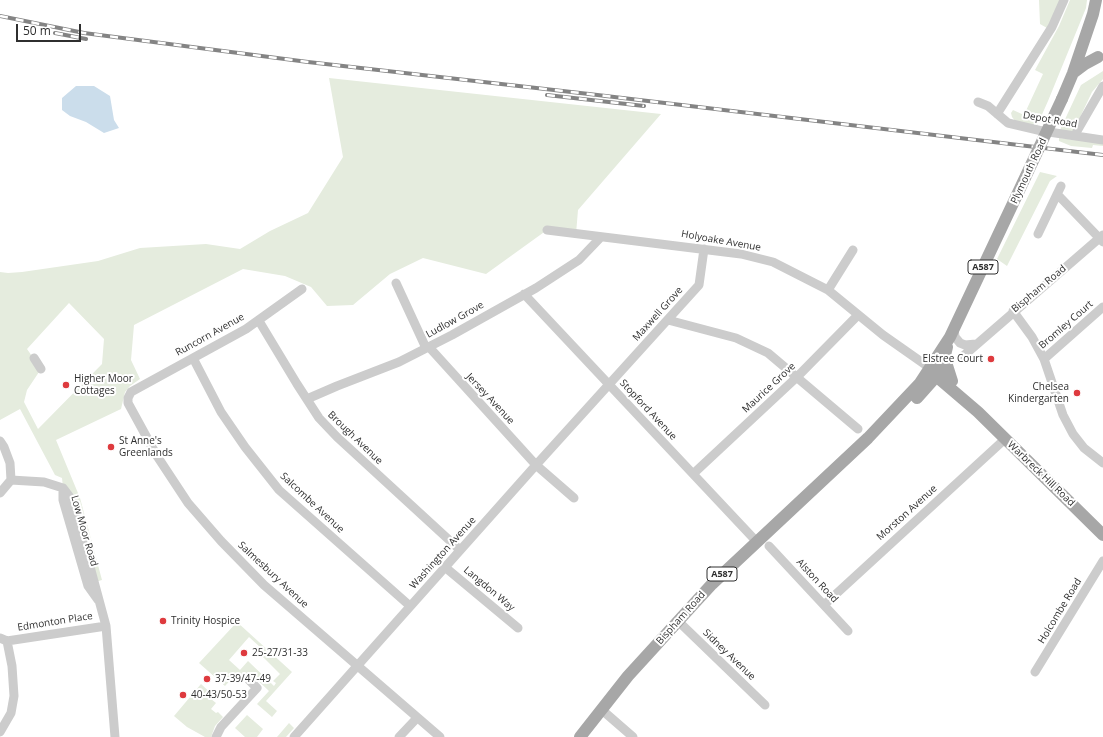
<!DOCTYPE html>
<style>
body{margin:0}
#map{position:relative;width:1103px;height:737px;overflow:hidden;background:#fff;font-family:"Open Sans",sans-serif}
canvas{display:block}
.scale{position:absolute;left:16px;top:24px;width:65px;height:18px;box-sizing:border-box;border:2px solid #2f2f2f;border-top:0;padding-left:5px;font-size:12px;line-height:14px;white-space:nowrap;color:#2f2f2f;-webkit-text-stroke:3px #fff;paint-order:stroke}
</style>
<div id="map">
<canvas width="1103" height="737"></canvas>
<div class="scale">50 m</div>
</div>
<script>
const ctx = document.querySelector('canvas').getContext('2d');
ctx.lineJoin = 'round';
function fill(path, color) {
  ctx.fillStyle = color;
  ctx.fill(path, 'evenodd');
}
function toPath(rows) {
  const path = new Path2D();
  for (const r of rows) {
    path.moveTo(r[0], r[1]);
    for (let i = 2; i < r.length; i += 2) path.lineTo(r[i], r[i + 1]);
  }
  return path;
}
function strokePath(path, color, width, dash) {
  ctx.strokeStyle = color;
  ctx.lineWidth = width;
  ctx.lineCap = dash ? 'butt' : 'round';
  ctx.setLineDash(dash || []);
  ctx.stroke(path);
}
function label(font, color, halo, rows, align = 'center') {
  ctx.font = font + ' "Open Sans",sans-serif';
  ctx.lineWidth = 4;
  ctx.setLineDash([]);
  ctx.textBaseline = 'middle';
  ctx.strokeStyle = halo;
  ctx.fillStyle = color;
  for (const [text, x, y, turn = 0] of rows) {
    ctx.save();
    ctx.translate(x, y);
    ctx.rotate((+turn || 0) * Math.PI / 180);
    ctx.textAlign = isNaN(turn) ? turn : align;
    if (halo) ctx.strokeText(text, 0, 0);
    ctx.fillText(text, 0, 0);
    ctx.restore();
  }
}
fill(toPath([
 [1039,0,1061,0,1047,28,1040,24],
 [1070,0,1087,0,1086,8,1048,101,1036,128,1016,122,1012,117,1011,113,1013,110,1024,115,1043,74,1035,70,1059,26],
 [1103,71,1103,79,1092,92,1073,132,1060,130,1081,85],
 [329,78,661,114,578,210,576,234,547,230,486,274,423,258,390,274,353,305,327,306,311,287,285,276,243,269,134,325,131,360,140,379,130,386,125,392,121,409,56,440,80,498,102,580,95,582,63,488,62,478,55,475,20,409,0,420,0,272,8,273,22,272,98,261,140,248,206,244,240,249,270,231,308,213,343,157],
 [69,303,104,339,102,364,38,429,24,402,27,390,41,369,27,349],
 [1059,138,1103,143,1103,146,1093,145,1092,148,1071,146,1059,141],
 [1040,172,1057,176,1050,181,1007,266,997,259],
 [237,622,292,672,266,701,277,711,272,717,257,704,269,691,251,674,244,681,236,674,225,686,199,663],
 [249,637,260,647,257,651,280,674,273,681,276,683,274,686,248,661,240,670,229,660],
 [201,684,214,696,211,699,216,703,211,709,216,713,218,712,223,717,215,726,211,737,205,737,187,727,174,716],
 [247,715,263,729,257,737,245,737,235,728],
 [289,723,294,728,286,737,277,737]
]), '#e5ecde');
fill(toPath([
 [76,86,94,86,110,96,114,120,119,128,104,133,86,122,70,116,62,110,62,98]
]), '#cbddeb');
strokePath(toPath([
 [978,102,988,106,1008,123,1042,131,1103,140],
 [997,114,1052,27,1064,0],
 [1076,136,1077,131,1103,86],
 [1057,194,1103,242],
 [547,230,741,254,773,262,828,290,883,335,930,368],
 [1038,234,1061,186],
 [396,283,426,348],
 [302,289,246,329,131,392,128,398,128,403,157,456,188,503,221,541,264,585,440,737],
 [828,290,853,250],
 [524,294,756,541],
 [1013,311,1032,337,1044,359,1063,415,1073,434,1084,448,1103,463],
 [668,320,736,338,768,353,858,429],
 [259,321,297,384,319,418,337,437,460,550],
 [954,328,955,337,960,343,965,345,976,344],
 [429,347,536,465,574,498],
 [34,358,41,369],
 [193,358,221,412,245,447,279,490,410,606],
 [961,358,1103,235],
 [1044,359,1103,307],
 [307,399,337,386,399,362,452,335,536,288,579,260,601,237],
 [0,441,4,447,10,463,11,480,0,493],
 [693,474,797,377,858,315],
 [11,480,44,482,63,488],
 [63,488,72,500,106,626,115,737],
 [63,488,63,500,88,586,98,600],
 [769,546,848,631],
 [446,568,518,628],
 [824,605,1005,439],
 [678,621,765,705],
 [0,638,7,641,106,626],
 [1035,672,1103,561],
 [602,710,633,737],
 [0,732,11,713,14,696,12,666,7,641],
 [216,737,221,727,257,688,249,680],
 [294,737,536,465,699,285,704,249],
 [399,737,417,718]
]), '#ccc', 9);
strokePath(toPath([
 [1073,73,1085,64,1098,57],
 [1062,99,1073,73,1093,14,1096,0],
 [945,359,952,381],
 [930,368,937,377,978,412,1103,535],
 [917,398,941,371,947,347],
 [580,737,628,676,712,584,868,438,920,383,950,337,1016,197]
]), '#a7a7a7', 12);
const rail = toPath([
 [0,16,84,33,308,62,589,94,1103,155],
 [55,33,86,39],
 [547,95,644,106]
]);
strokePath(rail, '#848484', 4);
strokePath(rail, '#fff', 2.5, [8]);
strokePath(toPath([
 [1016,197,1062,99]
]), '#a7a7a7', 12);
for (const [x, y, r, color] of [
 [991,359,4,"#de3a3e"],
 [66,385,4,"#de3a3e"],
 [1077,393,4,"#de3a3e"],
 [111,447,4,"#de3a3e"],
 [163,621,4,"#de3a3e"],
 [244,653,4,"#de3a3e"],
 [207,679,4,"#de3a3e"],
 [183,695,4,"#de3a3e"]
]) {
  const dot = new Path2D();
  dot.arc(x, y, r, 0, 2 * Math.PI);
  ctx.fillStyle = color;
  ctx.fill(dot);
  strokePath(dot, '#fff', 1.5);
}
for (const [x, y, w] of [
 [983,267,30],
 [722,574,30]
]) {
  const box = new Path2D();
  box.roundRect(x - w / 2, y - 7, w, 14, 3);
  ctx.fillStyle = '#fff';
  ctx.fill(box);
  strokePath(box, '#2f2f2f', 1);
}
label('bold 9px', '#2f2f2f', null, [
 ["A587",983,267],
 ["A587",722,574]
]);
label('10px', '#2f2f2f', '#fff', [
 ["Depot Road",1050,120,10],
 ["Plymouth Road",1029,171,-65],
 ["Holyoake Avenue",721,241,10],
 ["Bispham Road",1039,289,-40],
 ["Maxwell Grove",658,314,-48],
 ["Ludlow Grove",455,320,-29],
 ["Bromley Court",1066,325,-41],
 ["Runcorn Avenue",210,335,-29],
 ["Maurice Grove",769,388,-43],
 ["Jersey Avenue",490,399,47],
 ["Stopford Avenue",648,410,47],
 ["Brough Avenue",355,438,44],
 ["Warbreck Hill Road",1041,474,44],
 ["Salcombe Avenue",312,503,43],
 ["Morston Avenue",907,513,-42],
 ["Low Moor Road",84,531,74],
 ["Washington Avenue",443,553,-48],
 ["Salmesbury Avenue",273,575,43],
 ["Alston Road",817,581,47],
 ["Langdon Way",489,589,40],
 ["Holcombe Road",1060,611,-59],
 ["Bispham Road",681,618,-48],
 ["Edmonton Place",55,622,-9],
 ["Sidney Avenue",729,655,44]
]);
label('10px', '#2f2f2f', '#fff', [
 ["Elstree Court",983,359,"right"],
 ["Higher Moor",74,379],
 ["Cottages",74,391],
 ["Chelsea",1069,387,"right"],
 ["Kindergarten",1069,399,"right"],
 ["St Anne's",119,441],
 ["Greenlands",119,453],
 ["Trinity Hospice",171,621],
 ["25-27/31-33",252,653],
 ["37-39/47-49",215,679],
 ["40-43/50-53",191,695]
], 'left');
</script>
